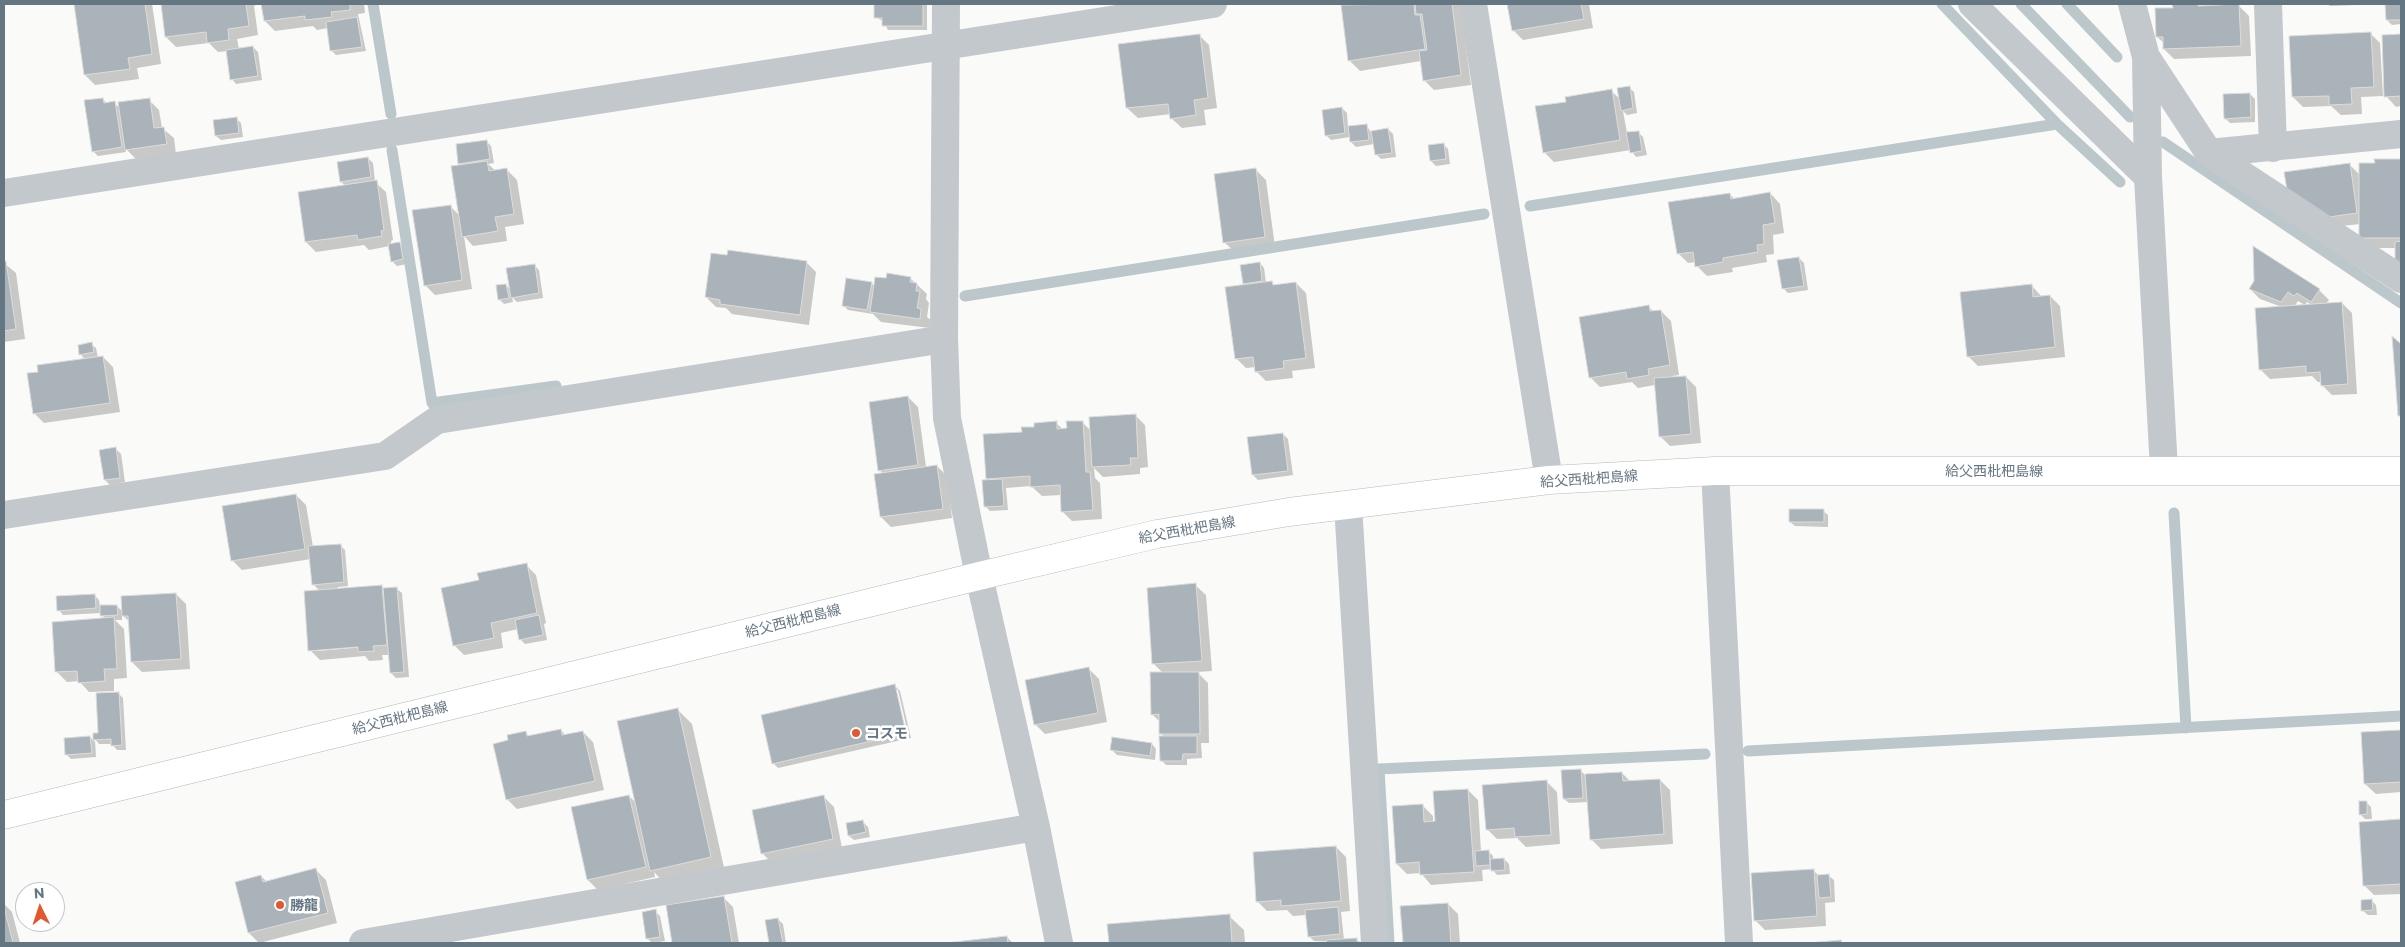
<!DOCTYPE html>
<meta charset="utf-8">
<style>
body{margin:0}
#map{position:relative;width:2405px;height:947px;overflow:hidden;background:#fafaf8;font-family:Commissioner,sans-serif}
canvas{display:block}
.frame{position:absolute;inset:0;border:5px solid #657683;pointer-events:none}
.north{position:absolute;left:15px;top:882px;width:50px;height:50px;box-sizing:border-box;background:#fff;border:1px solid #c1c8cd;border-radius:50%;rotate:356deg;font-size:14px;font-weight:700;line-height:20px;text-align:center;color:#657683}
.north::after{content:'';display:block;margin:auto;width:18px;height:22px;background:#e4572e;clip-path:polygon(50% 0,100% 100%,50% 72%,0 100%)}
</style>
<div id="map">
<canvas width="2405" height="947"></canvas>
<div class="frame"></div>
<div class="north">N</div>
</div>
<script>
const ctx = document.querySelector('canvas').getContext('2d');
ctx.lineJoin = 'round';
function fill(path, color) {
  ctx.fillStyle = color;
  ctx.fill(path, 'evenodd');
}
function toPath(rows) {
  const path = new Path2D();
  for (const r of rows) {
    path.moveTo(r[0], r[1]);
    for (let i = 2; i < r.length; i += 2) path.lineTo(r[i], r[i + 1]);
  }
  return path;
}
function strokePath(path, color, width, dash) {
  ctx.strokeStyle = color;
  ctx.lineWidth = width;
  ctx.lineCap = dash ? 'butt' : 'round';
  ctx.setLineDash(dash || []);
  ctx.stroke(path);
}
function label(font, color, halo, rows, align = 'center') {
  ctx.font = font + ' Commissioner,"Noto Sans JP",sans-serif';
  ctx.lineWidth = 5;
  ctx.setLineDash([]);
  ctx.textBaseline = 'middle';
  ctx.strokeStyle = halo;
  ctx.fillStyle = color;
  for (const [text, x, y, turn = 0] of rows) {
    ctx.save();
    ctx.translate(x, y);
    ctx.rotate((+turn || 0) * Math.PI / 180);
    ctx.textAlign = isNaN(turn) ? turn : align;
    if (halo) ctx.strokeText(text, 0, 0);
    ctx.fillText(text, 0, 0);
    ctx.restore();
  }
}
fill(toPath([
 [75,4,152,4,161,64,137,68,139,79,95,85,85,75],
 [162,4,259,4,254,6,258,35,237,39,239,49,253,47,258,52,262,80,236,84,232,79,228,51,218,52,209,43,176,47,166,37],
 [262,4,364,4,365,13,358,14,366,51,336,55,331,50,328,28,317,30,313,26,275,31,265,21],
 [876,4,927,4,927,30,888,30,884,22,876,17],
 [1357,4,1460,4,1471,85,1434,90,1424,80,1421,61,1360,71,1350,61,1343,6],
 [1509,4,1589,4,1593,28,1523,40,1513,30],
 [2198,4,2201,8,2239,6,2249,16,2251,56,2174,59,2164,49,2164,43,2157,37,2174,9,2174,5],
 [2327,4,2384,4,2330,6],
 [2386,4,2401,4,2401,24,2392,25,2387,20],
 [2370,33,2380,43,2383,96,2361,97,2362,114,2341,115,2331,106,2303,107,2293,97],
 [1199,35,1209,45,1217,108,1204,110,1206,125,1182,128,1171,118,1171,114,1138,118,1127,108,1119,45],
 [2401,35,2401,106,2396,107,2386,96,2383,36],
 [1629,87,1634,92,1637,113,1627,115,1623,111,1627,133,1638,132,1643,137,1647,155,1636,157,1631,150,1554,162,1544,152,1567,103,1611,91,1620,99],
 [2250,94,2255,99,2255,122,2230,123,2225,118],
 [103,99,107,104,114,103,121,109,149,100,159,110,162,128,174,138,176,154,137,160,125,148,126,152,98,156,93,151],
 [1342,108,1347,113,1348,128,1366,125,1371,132,1388,129,1393,134,1396,157,1381,159,1376,154,1374,144,1356,147,1351,142,1350,137,1331,140,1326,135],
 [236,118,241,123,243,137,221,140,216,136],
 [486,141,491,146,494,163,488,164,496,171,507,170,517,180,524,224,505,227,507,241,473,246,464,236,472,289,435,295,425,285,450,206,460,216,462,166,459,163],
 [1443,144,1448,149,1450,164,1436,166,1431,161],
 [368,158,373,163,375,182,386,192,393,240,391,241,391,244,400,243,404,248,407,264,397,266,392,261,390,246,369,250,364,245,316,252,306,242,299,193,346,186,341,182],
 [2376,160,2401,160,2401,269,2396,248,2370,248,2360,238,2360,224,2333,227,2299,206,2349,164,2360,175,2376,164],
 [1256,170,1266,180,1275,247,1235,252,1224,242],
 [1770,193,1780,204,1784,233,1773,235,1774,254,1766,255,1767,262,1732,268,1733,272,1707,276,1697,266,1696,262,1688,263,1678,253,1729,194,1735,199],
 [1799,258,1804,263,1808,290,1788,293,1783,288],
 [806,262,816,272,809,325,732,314,726,308,716,307,706,297],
 [4,263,16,273,25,339,4,342],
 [1260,263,1264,268,1266,283,1272,282,1275,286,1296,283,1306,293,1315,368,1292,371,1293,378,1266,381,1256,371,1256,367,1246,368,1236,358,1246,285,1244,283],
 [534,265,539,270,543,298,517,302,512,297,513,302,504,304,499,299,506,285,511,290],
 [910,278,927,294,926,299,929,303,927,317,931,320,930,328,881,322,873,314,848,310,843,305,871,283,874,286,887,280],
 [2032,286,2042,297,2050,296,2060,306,2065,357,1978,366,1968,356],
 [2250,289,2319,290,2329,300,2326,304,2342,303,2352,313,2357,394,2332,395,2322,385,2322,382,2318,382,2312,376,2270,379,2260,369,2282,307,2260,299],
 [2298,301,2305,305,2307,302,2312,305,2294,307],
 [1649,307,1654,312,1661,311,1671,321,1679,375,1672,376,1672,378,1686,377,1696,387,1701,443,1670,446,1660,436,1655,385,1638,388,1632,382,1600,387,1590,377],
 [2394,339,2401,345,2401,417,2399,415],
 [91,344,96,348,98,358,103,357,113,367,120,412,44,423,34,413,86,360,80,354],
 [908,397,918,407,926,467,937,466,947,476,952,518,891,527,881,517,883,473,879,470],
 [1135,415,1145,425,1148,467,1140,468,1140,474,1103,477,1094,468,1095,478,1100,483,1102,519,1072,521,1062,511,1061,495,1042,496,1031,486,1006,488,1008,510,990,511,985,506,989,481,987,479,1023,433,1056,423,1064,430,1082,422,1091,431],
 [1283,434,1288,439,1293,475,1258,480,1253,475],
 [116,449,121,454,125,482,110,485,105,480],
 [296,495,306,505,313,547,340,545,345,550,348,586,338,587,338,590,381,586,384,589,397,589,402,593,409,677,396,678,391,673,389,655,382,655,383,660,369,661,365,656,320,660,310,650,320,591,313,584,311,559,242,570,232,560],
 [364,645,364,647,317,651,317,649],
 [1823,511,1828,515,1828,527,1795,526,1790,522],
 [526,565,536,575,546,623,544,624,547,640,525,644,520,639,518,629,501,633,503,648,464,655,454,645,480,581],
 [1195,585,1206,595,1212,671,1197,672,1208,683,1209,743,1201,743,1202,758,1187,759,1187,765,1166,765,1161,760,1164,737,1161,733,1161,723,1152,714,1163,673,1154,664],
 [176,594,186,604,190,669,142,672,132,662,130,622,122,615,122,620,115,620,124,629,127,678,114,679,114,691,89,692,79,681,67,682,57,672,105,619,101,613,63,615,59,610,94,595,99,600,100,607,117,606,123,612],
 [1089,669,1099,679,1107,722,1045,734,1035,724],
 [895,686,900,691,911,738,909,738,898,690,895,690,906,739,778,768,774,764,763,716],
 [118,693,123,698,126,750,117,750,112,744,99,744,95,739,96,757,71,759,66,754,90,737,95,742,94,734,99,734],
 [677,709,692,724,725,872,666,885,654,872,655,877,598,890,588,880,629,796,637,804],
 [561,730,566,736,583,732,593,742,604,790,517,809,507,799,509,741,525,732,530,737],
 [2401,732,2401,792,2376,794,2365,784,2362,733],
 [1152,744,1156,749,1155,760,1117,755,1112,750],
 [1580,770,1586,776,1622,773,1631,782,1660,780,1670,790,1673,844,1601,849,1591,839,1588,802,1569,803,1564,799],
 [1547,782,1557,792,1560,844,1526,847,1517,838,1497,839,1487,829],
 [1468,790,1478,800,1481,852,1488,851,1493,856,1493,860,1504,859,1509,864,1510,874,1497,875,1492,869,1482,870,1483,881,1431,885,1421,873,1407,874,1397,864,1423,806,1433,816,1433,822,1436,822],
 [824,797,834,807,842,848,772,863,762,853],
 [2366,802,2371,807,2372,819,2365,819,2360,814],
 [2401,821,2401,894,2374,895,2364,885,2361,823],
 [863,822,868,827,870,837,854,840,849,836],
 [1336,847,1346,857,1350,911,1341,912,1344,940,1356,939,1361,943,1314,941,1309,936,1307,915,1293,916,1287,910,1267,911,1257,901],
 [316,870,326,880,337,923,259,943,249,933,236,883,261,876,267,882],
 [1813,870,1819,876,1829,876,1834,880,1835,902,1825,903,1826,926,1765,930,1755,920],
 [723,897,733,907,739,943,673,943,667,906],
 [2371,900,2376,905,2377,915,2368,915,2363,911],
 [4,904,12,912,20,943,4,943],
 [1448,904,1458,914,1460,943,1404,943,1401,907],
 [655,911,660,916,665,941,652,943,647,938],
 [1229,916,1244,930,1245,943,1110,943,1109,925],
 [778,919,783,924,786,943,771,943,767,921],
 [1007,937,1013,943,956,943]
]), '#0003');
strokePath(toPath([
 [373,4,391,114],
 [1942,4,2057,124,2120,182],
 [2021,4,2130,117],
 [2067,4,2117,57],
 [2163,142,2401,303],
 [392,150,432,403,556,386],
 [1530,206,2057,124],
 [965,296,1484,214],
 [2174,513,2186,728],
 [1748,751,2401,716],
 [1389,943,1379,769,1705,754]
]), '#bbc7cb', 11);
const building = toPath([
 [74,4,145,4,152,54,128,58,130,69,84,75,74,4],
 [161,4,246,4,249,26,228,29,229,40,207,43,206,32,165,37,161,4],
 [261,4,350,4,350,10,331,12,332,17,305,20,305,16,264,21,261,4],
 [874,4,923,4,923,26,882,26,882,18,874,18,874,4],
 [1414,4,1415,15,1420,15,1425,49,1348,61,1341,5,1414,4],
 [1415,4,1452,4,1461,75,1423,81,1419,51,1427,50,1422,14,1416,14,1415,4],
 [1507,4,1581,4,1584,19,1512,31,1507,4],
 [2172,4,2198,4,2198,6,2239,4,2241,46,2163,49,2163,37,2156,37,2155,8,2173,8,2172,4],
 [2385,4,2401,4,2401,20,2386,20,2385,4],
 [357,17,362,47,330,51,326,22,357,17],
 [2371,32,2374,87,2351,88,2352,104,2329,105,2329,96,2292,97,2289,36,2371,32],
 [1200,34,1208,98,1194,100,1196,115,1170,119,1168,104,1126,108,1118,44,1200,34],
 [2401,34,2401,96,2384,97,2382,35,2401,34],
 [253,46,258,76,230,80,226,50,253,46],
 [1630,86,1633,108,1621,111,1617,88,1630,86],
 [1612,89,1620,140,1543,153,1535,106,1566,102,1565,97,1612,89],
 [2250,93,2251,117,2224,119,2223,94,2250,93],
 [103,98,104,103,115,101,122,147,92,152,84,100,103,98],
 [150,98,154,128,164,127,167,144,125,150,118,102,150,98],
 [1342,107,1345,133,1325,136,1322,110,1342,107],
 [237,117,239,133,215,136,213,120,237,117],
 [1367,124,1369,140,1350,142,1348,126,1367,124],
 [1388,128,1392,153,1375,155,1371,131,1388,128],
 [1639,131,1642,151,1630,153,1626,132,1639,131],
 [487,140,490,159,458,164,456,144,487,140],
 [1444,143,1446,159,1430,161,1428,145,1444,143],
 [368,157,371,177,340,182,337,162,368,157],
 [2374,159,2401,159,2401,238,2359,238,2359,163,2375,163,2374,159],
 [487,161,489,171,507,168,514,214,495,217,498,231,462,237,451,166,487,161],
 [2350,163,2357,213,2322,218,2288,196,2284,172,2350,163],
 [1256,168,1265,237,1223,243,1214,174,1256,168],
 [377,180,384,230,381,231,382,236,358,240,357,235,305,242,298,192,377,180],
 [1770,192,1775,223,1763,225,1764,244,1757,245,1758,252,1723,258,1723,262,1695,267,1693,252,1677,254,1668,202,1730,193,1731,199,1770,192],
 [451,205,462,280,424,286,412,210,451,205],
 [2401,241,2401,265,2395,265,2395,242,2401,241],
 [400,242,403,259,391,262,388,244,400,242],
 [2253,246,2320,289,2311,302,2297,293,2294,296,2288,292,2281,302,2249,289,2254,281,2253,246],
 [728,250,807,261,800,315,720,304,720,300,705,297,711,253,727,255,728,250],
 [1799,257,1804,286,1782,289,1777,260,1799,257],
 [6,261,16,329,4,331,4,262,6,261],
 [1260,262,1262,281,1243,284,1240,265,1260,262],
 [535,264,539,293,511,298,506,268,535,264],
 [887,273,911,277,910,282,917,283,916,291,920,291,917,308,921,309,920,319,870,312,875,277,886,278,887,273],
 [846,278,872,282,867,310,842,306,846,278],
 [1272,281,1273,285,1296,282,1306,358,1283,361,1284,368,1255,372,1253,357,1235,359,1225,287,1272,281],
 [506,284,509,298,498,300,496,285,506,284],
 [2032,284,2033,297,2050,295,2055,347,1967,357,1960,292,2032,284],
 [2342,302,2348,384,2321,386,2320,372,2306,373,2306,366,2259,370,2255,308,2342,302],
 [1649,305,1650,311,1661,310,1670,365,1648,369,1649,375,1627,379,1626,372,1589,378,1579,317,1649,305],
 [2392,336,2401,344,2401,416,2398,416,2392,336],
 [92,342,94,352,79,355,78,345,92,342],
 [103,356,110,403,33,414,27,373,38,372,37,365,103,356],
 [1686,376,1691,434,1659,437,1654,378,1686,376],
 [908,396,918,465,878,471,869,402,908,396],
 [1136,414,1138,458,1130,458,1131,465,1092,467,1089,417,1136,414],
 [1057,421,1057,429,1067,428,1066,421,1083,421,1086,472,1090,472,1093,510,1061,512,1060,485,1030,487,1030,476,986,479,983,434,1022,432,1021,427,1034,427,1034,423,1057,421],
 [1283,433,1288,471,1252,475,1247,437,1283,433],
 [116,447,120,478,104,480,99,450,116,447],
 [937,465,943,509,880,517,874,474,937,465],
 [1002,479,1004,506,984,507,982,480,1002,479],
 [296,494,305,549,231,561,222,506,296,494],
 [1789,509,1824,509,1824,522,1789,522,1789,509],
 [341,544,344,582,312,585,308,546,341,544],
 [527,563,537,613,491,623,494,638,453,646,441,588,479,580,477,573,527,563],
 [1196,583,1202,661,1152,664,1147,588,1196,583],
 [382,585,387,645,373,646,374,651,358,652,358,647,308,651,304,591,382,585],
 [397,587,404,672,390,673,383,588,397,587],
 [176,593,181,659,131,662,128,616,122,616,121,596,176,593],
 [95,594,96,608,57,611,56,596,95,594],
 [100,605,117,605,118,615,100,616,100,605],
 [539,615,543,635,519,640,515,620,539,615],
 [114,617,117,669,104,669,105,681,78,683,77,671,55,672,52,622,114,617],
 [1089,667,1098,713,1034,725,1025,680,1089,667],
 [1150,672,1199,672,1200,734,1159,734,1159,714,1151,715,1150,672],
 [895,684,906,733,772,764,761,715,895,684],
 [119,692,122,745,111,746,111,739,93,740,93,733,98,733,96,693,119,692],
 [678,708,711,857,650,871,617,721,678,708],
 [561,729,562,735,583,731,595,781,506,800,493,744,508,740,507,735,526,731,527,736,561,729],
 [2401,730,2401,782,2364,784,2361,732,2401,730],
 [90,736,92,753,65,755,64,738,90,736],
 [1159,736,1197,736,1197,754,1183,754,1182,761,1160,761,1159,736],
 [1112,737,1152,743,1150,756,1110,750,1112,737],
 [1581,769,1583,798,1563,799,1561,770,1581,769],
 [1622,772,1623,781,1660,779,1664,834,1590,840,1585,774,1622,772],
 [1547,780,1551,835,1515,837,1514,828,1486,830,1482,785,1547,780],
 [1468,789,1474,872,1420,875,1419,862,1396,864,1392,806,1423,804,1424,822,1435,821,1433,791,1468,789],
 [629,795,646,867,587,880,571,807,629,795],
 [824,795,833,839,761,854,752,810,824,795],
 [2359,801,2367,801,2367,814,2359,815,2359,801],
 [2401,819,2401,884,2363,886,2359,822,2401,819],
 [863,820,866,832,848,836,846,823,863,820],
 [1336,846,1341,901,1281,906,1281,900,1256,902,1253,852,1336,846],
 [1489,850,1490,865,1476,866,1475,851,1489,850],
 [1504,858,1505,870,1491,871,1490,859,1504,858],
 [316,868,328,913,248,933,235,882,261,875,263,882,316,868],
 [1814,869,1817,916,1754,921,1751,873,1814,869],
 [1829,874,1831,897,1819,898,1817,875,1829,874],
 [724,896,732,943,672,943,666,905,724,896],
 [2372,899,2373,910,2361,911,2361,900,2372,899],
 [1448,903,1451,943,1403,943,1400,906,1448,903],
 [4,907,13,943,4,943,4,907],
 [1338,907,1340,934,1308,937,1305,910,1338,907],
 [656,909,660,937,646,939,642,912,656,909],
 [1230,914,1232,943,1109,943,1107,924,1230,914],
 [778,918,783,943,769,943,765,920,778,918],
 [1007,936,1008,943,945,943,1007,936],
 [1357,938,1357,943,1327,943,1326,940,1357,938],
 [1841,940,1842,943,1807,943,1841,940]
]);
fill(building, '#aab3b9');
strokePath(building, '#dcdcda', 1);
const secondary = toPath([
 [4,815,979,576,1157,534,1289,512,1549,480,1715,471,2401,471]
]);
strokePath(secondary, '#b3babf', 29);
strokePath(toPath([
 [946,4,944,339,947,418,979,576,1036,827,1059,943],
 [1473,4,1549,480],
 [1972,4,2148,177],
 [2132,4,2146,57,2148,177,2164,470],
 [2268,4,2273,148],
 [2146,57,2209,153,2401,279],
 [2209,153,2401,134],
 [4,193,1213,4],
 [1715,471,1739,943],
 [1348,505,1375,943],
 [4,515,385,456,437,420,944,339],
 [363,943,1036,827]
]), '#c3c8cc', 28);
strokePath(secondary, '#fff', 28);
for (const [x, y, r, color] of [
 [856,733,5,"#e4572e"],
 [280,905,5,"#e4572e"]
]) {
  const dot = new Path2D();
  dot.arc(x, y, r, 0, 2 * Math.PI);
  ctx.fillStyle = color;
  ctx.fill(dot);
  strokePath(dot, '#fff', 2);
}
label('14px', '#657683', '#fff', [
 ["給父西枇杷島線",1994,471],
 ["給父西枇杷島線",1589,479,-4],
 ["給父西枇杷島線",1187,530,-10],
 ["給父西枇杷島線",793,621,-14],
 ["給父西枇杷島線",400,718,-14]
]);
label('bold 14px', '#657683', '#fff', [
 ["コスモ",866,733],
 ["勝龍",290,905]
], 'left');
</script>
